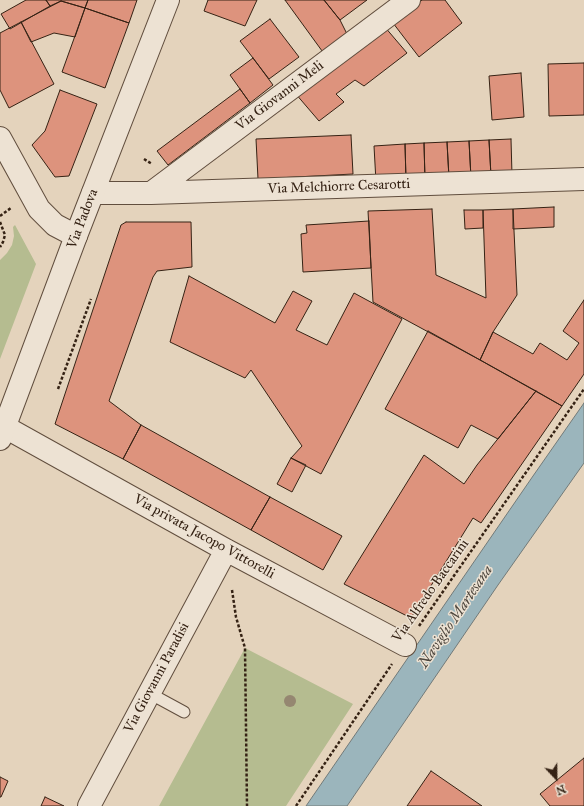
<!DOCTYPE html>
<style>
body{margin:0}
#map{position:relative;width:584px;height:806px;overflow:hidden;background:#e4d3bc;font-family:"IM FELL Great Primer",serif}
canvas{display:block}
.north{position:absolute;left:536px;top:758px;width:40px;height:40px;-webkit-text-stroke:3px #ede2d3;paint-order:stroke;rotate:158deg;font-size:11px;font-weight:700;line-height:16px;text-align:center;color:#352214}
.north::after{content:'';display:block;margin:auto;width:14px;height:18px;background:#352214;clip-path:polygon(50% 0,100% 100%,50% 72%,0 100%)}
</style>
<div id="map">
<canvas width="584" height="806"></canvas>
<div class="north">N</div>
</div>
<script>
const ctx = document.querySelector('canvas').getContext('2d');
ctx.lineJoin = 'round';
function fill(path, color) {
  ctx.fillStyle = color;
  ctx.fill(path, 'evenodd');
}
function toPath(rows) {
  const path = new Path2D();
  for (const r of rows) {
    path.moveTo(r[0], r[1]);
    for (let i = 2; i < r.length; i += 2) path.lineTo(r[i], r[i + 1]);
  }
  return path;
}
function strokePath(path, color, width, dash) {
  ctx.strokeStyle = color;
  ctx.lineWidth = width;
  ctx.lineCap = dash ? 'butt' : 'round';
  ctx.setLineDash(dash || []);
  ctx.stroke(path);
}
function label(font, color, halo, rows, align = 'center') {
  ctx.font = font + ' "IM FELL Great Primer",serif';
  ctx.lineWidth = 3;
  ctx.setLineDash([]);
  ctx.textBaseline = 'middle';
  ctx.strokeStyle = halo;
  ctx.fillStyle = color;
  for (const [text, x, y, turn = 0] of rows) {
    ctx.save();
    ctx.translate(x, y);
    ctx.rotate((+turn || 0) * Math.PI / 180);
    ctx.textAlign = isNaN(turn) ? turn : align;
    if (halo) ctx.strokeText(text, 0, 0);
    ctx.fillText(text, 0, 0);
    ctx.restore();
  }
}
fill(toPath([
 [15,225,36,264,0,359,0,260,7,253,12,245,14,236,13,227],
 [245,648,353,704,286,806,159,806]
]), '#b5bc90');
const water = toPath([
 [584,403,584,463,498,585,347,806,306,806,533,476,584,403]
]);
fill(water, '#9bb5bc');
strokePath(water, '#727a79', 1);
const building = toPath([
 [26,0,46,0,50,6,10,29,1,14,26,0],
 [46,0,88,0,85,8,61,1,50,6,46,0],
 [88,0,137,0,129,23,85,8,88,0],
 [208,0,257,0,245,26,204,11,208,0],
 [285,0,324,0,340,20,348,36,325,55,285,0],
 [324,0,367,0,340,20,324,0],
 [422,0,445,0,462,23,419,57,393,23,422,0],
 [61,1,85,8,75,37,54,33,31,42,21,22,61,1],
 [85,8,129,23,105,88,62,72,85,8],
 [270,19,299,57,269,79,240,41,270,19],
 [21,22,54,84,9,108,0,90,0,33,21,22],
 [384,26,407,53,364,86,355,80,336,94,344,102,319,121,295,93,384,26],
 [253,58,273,85,250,103,230,75,253,58],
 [584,63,584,115,549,116,548,64,584,63],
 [521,73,524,117,492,120,489,76,521,73],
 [240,89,250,103,168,165,157,151,240,89],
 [60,90,97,104,69,176,55,177,32,145,45,131,60,90],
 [351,135,353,174,258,179,256,139,351,135],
 [511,139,512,175,491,176,489,140,511,139],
 [489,140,491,176,471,178,469,141,489,140],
 [469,141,471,178,449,178,447,142,469,141],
 [447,142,449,178,425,180,424,143,447,142],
 [424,143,425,180,406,180,405,144,424,143],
 [405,144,406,180,376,182,374,146,405,144],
 [554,207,554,227,513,229,513,209,554,207],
 [432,209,436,275,486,298,483,210,513,209,517,295,493,332,480,360,373,302,368,211,432,209],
 [464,210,483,210,483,228,465,229,464,210],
 [369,221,371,268,303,272,301,234,307,233,306,225,369,221],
 [126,222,191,222,192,267,157,271,153,277,109,401,141,425,123,459,55,424,121,225,126,222],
 [189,276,275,323,293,291,312,301,296,330,327,345,354,293,402,319,321,474,291,458,302,446,251,370,245,378,170,342,189,276],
 [584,300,584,374,562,406,480,360,493,332,533,354,540,343,567,360,579,343,563,331,584,300],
 [428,331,536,391,498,439,471,425,458,448,385,409,428,331],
 [536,391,562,406,481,523,473,518,411,618,344,584,424,455,464,484,477,465,536,391],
 [141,425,270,497,251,530,123,459,141,425],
 [291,458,306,465,292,492,277,484,291,458],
 [270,497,342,536,323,570,251,530,270,497],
 [584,758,584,806,550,806,540,794,584,758],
 [431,771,482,806,407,806,431,771],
 [0,777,8,781,1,797,0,797,0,777],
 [45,797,64,806,41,806,45,797]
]);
fill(building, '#dd937d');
strokePath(building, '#352214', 1);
const service = toPath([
 [149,693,184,712]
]);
const minor = toPath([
 [0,138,39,209,55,225,76,236],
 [93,193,151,193,584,179],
 [151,193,409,0],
 [5,427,226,550,405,645],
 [89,806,226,550]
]);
const tertiary = toPath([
 [0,439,76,236,168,0]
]);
strokePath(service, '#614e3e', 13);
strokePath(minor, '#614e3e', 24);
strokePath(tertiary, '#614e3e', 24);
strokePath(toPath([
 [144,159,152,164],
 [0,216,11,208],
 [0,222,5,235,3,242,0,247],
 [58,389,91,299],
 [232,590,236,617,245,648,247,806],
 [419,626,584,389],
 [296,806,392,664]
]), '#352214', 2.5, [3, 2]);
strokePath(service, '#ede2d3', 11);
strokePath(minor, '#ede2d3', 22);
strokePath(tertiary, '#ede2d3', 22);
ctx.fillStyle = '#958771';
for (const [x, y] of [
 [290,701]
]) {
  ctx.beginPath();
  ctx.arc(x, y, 6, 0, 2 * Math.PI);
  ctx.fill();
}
label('14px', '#352214', '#ede2d3', [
 ["Via Giovanni Meli",280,96,-37],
 ["Via Melchiorre Cesarotti",339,187,-2],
 ["Via Padova",83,219,-69],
 ["Via privata Jacopo Vittorelli",204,537,29],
 ["Via Alfredo Baccarini",431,591,-55],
 ["Via Giovanni Paradisi",157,678,-62]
]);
label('italic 15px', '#4e473e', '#ede2d3', [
 ["Naviglio Martesana",456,617,-56]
]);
</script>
